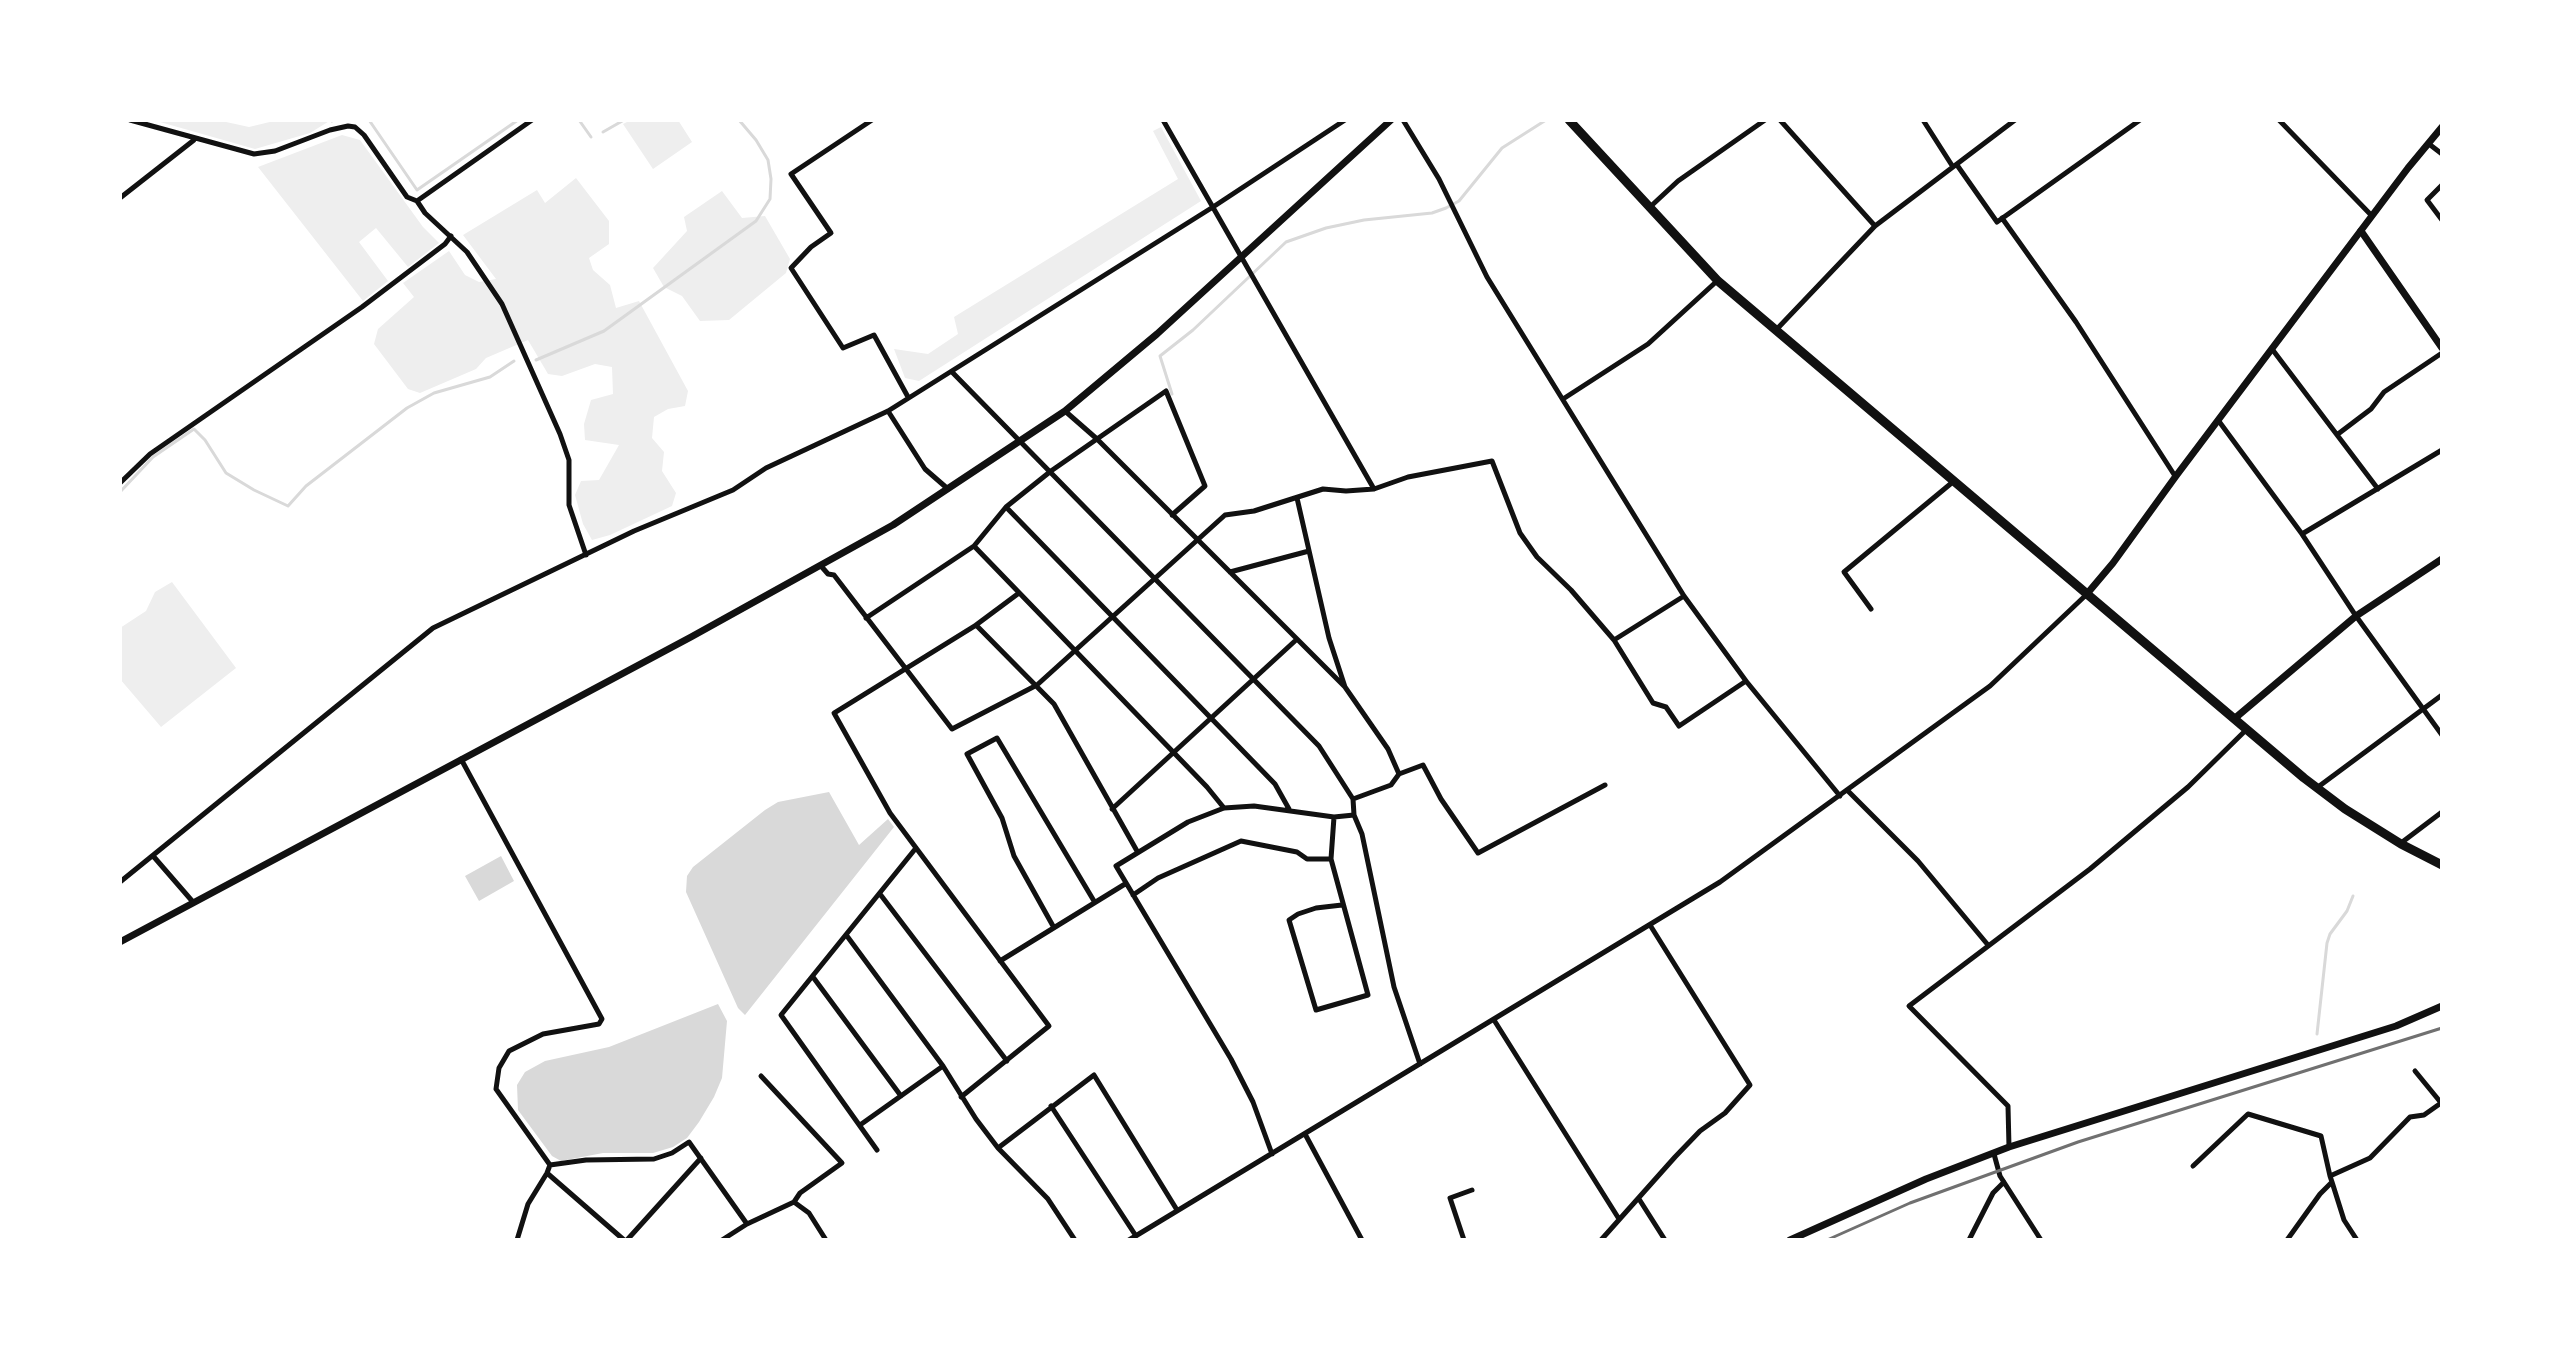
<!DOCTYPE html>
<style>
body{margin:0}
#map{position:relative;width:2562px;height:1360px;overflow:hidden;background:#fff;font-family:"Crimson Pro",serif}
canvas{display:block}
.frame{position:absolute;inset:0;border:122px solid #fff;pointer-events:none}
</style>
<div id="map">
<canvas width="2562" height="1360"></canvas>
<div class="frame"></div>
</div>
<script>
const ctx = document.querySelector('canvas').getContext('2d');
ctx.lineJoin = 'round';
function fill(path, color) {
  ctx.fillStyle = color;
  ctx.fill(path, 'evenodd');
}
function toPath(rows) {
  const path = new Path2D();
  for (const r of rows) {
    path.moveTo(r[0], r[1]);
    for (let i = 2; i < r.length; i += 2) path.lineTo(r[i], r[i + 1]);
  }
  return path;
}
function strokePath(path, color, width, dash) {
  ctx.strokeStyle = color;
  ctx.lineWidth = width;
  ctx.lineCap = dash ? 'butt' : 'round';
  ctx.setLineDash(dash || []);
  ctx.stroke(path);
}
fill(toPath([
 [153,120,217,120,249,127,278,120,331,120,310,133,255,149],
 [631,120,678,120,692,142,653,169,623,124],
 [1161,127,1201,201,919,381,905,378,894,349,928,354,958,334,954,317,1178,179,1153,131],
 [342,135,360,140,423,227,439,243,408,267,376,228,359,242,388,281,363,301,258,167],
 [576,178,609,221,609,244,589,258,593,270,610,285,616,308,639,301,688,391,685,406,668,409,654,417,652,438,664,452,662,471,676,493,672,506,610,535,592,540,583,524,575,495,581,481,599,480,619,445,585,440,584,424,591,400,613,394,612,367,595,364,562,376,548,374,528,340,486,358,476,369,420,393,408,389,374,344,378,329,414,297,403,283,449,251,465,275,479,282,496,279,463,235,537,190,545,203],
 [722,191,742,218,765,216,790,259,786,273,729,320,700,321,682,296,664,287,653,268,687,231,684,217],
 [172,582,236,668,161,727,120,679,120,628,146,611,155,592]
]), '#eee');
fill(toPath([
 [829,792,859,845,888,819,894,827,745,1015,738,1008,686,892,687,876,693,867,765,810,778,802],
 [501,856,514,881,479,901,465,876],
 [718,1004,727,1021,722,1078,714,1097,699,1122,687,1138,673,1147,653,1153,603,1153,561,1161,552,1156,518,1110,517,1085,525,1072,545,1061,609,1047]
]), '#d9d9d9');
strokePath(toPath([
 [369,120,417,190,518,120],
 [579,120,591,137],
 [332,121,334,120],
 [603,132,624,120],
 [536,360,604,331,756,221,770,199,771,179,768,160,756,140,739,120],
 [1172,394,1160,356,1193,330,1286,242,1326,228,1364,220,1432,213,1446,208,1459,201,1502,148,1546,120],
 [120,492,153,457,194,429,205,440,226,473,254,490,288,506,306,486,407,408,434,393,490,377,514,361],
 [2317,1034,2327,943,2330,934,2347,911,2353,896]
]), '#d9d9d9', 3);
strokePath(toPath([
 [130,120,254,154,275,151,330,130,348,126,355,127,364,135,407,197,417,201,425,213,467,252,502,304,560,434,569,460,569,505,586,555],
 [872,120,791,174,831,233,811,247,791,268,843,348,874,335,908,397],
 [1163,120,1374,489],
 [1403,120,1439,179,1487,277,1684,596,1746,681,1840,796],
 [1780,120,1875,226],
 [1923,120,1953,167],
 [2279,120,2372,216],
 [2429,144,2442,154],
 [1957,165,1997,222,2140,120],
 [2442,185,2427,200,2442,220],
 [120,198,194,140],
 [417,201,532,120],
 [1650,207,1678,181,1765,120],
 [2002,218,2076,322,2175,476],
 [1776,330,1875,226,2015,120],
 [2272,349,2378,489],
 [952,372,1319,746,1353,799,1354,815,1362,834,1394,987,1420,1064],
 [1563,399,1648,344,1717,281],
 [888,411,925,469,948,489],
 [1065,411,1097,439,1345,687],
 [2218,420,2302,534,2356,616,2442,735],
 [2338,434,2371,409,2384,392,2442,353],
 [120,483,150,454,362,307,445,244,451,236],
 [1297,498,1329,638,1345,687,1388,749,1399,774,1391,785,1353,799],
 [1006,507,1275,784,1289,809],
 [2302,534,2442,450],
 [974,546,1207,787,1224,808],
 [821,566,828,574,834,575,952,729,1037,685,1225,515,1254,511,1323,489,1346,491,1374,489,1408,477,1492,461,1520,533,1537,557,1571,590,1614,640,1653,703,1666,707,1679,726,1746,681],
 [1230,572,1309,551],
 [1871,609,1844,572,1954,481],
 [866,618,974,546,1006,507,1051,471,1166,391,1205,486,1172,515],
 [976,625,1019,593],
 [1614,640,1684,596],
 [461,759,602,1019,599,1024,543,1034,509,1051,499,1068,496,1089,550,1165],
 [1399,774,1423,765,1441,799,1478,853,1605,785],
 [2318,787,2442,695],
 [1848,791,1918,861,1988,945],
 [1112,809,1296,640],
 [1334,817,1331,859,1368,995,1316,1010,1289,920,1298,914,1316,908,1342,905],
 [2401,843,2442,812],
 [154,857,193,902],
 [120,882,433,628,634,531,733,490,766,468,888,411,1213,207,1345,120],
 [880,894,1007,1061],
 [1133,895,1158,878,1241,841,1297,852,1307,859,1331,859],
 [1053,926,1014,856,1002,818,967,754,997,738,1094,901],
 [847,936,943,1066,976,1119,998,1148,1048,1199,1075,1240],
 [1000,961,1125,884],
 [813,977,901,1096],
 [1494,1020,1619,1219],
 [2415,1071,2442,1104],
 [761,1076,842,1163,800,1193,794,1202],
 [961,1097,1049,1026,890,813,834,713,976,625,1054,704,1137,851],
 [1051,1106,1136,1236],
 [860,1125,943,1066],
 [1305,1134,1362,1240],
 [2009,1147,2008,1106,1909,1006,2090,869,2188,787,2246,730],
 [998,1148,1094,1075,1177,1210],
 [877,1150,781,1015,916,848],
 [1272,1154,1253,1102,1231,1059,1116,866,1188,822,1224,808,1254,806,1334,817,1354,815],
 [1994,1154,2000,1176,2041,1240],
 [550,1165,586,1160,654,1159,672,1153,689,1142,747,1224],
 [2193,1166,2248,1114,2321,1136,2330,1176],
 [547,1173,624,1240],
 [2332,1182,2344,1220,2357,1240],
 [1639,1199,1665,1240],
 [517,1240,528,1204,547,1173,550,1165],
 [627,1240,701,1158],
 [722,1240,747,1224,794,1202,809,1213,826,1240],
 [1129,1240,1720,882,1990,686,2086,595],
 [1464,1240,1450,1198,1472,1190],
 [1601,1240,1675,1157,1700,1131,1725,1113,1750,1085,1650,925],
 [1969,1240,1993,1193,2004,1182],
 [2287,1240,2320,1194,2332,1182,2330,1176,2370,1158,2410,1117,2424,1115,2441,1103]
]), '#111', 5);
strokePath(toPath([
 [2361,231,2442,348],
 [2234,719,2356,616,2442,559],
 [120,942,691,637,893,525,1065,411,1157,334,1391,120],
 [1790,1240,1926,1179,2009,1147,2396,1026,2442,1006]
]), '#111', 7);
strokePath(toPath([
 [2086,595,2113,563,2176,476,2408,168,2442,127]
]), '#111', 7);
strokePath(toPath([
 [1569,120,1718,281,2304,778,2345,809,2401,844,2442,865]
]), '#111', 9);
strokePath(toPath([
 [1827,1240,1910,1203,2078,1142,2442,1028]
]), '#707070', 3);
</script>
